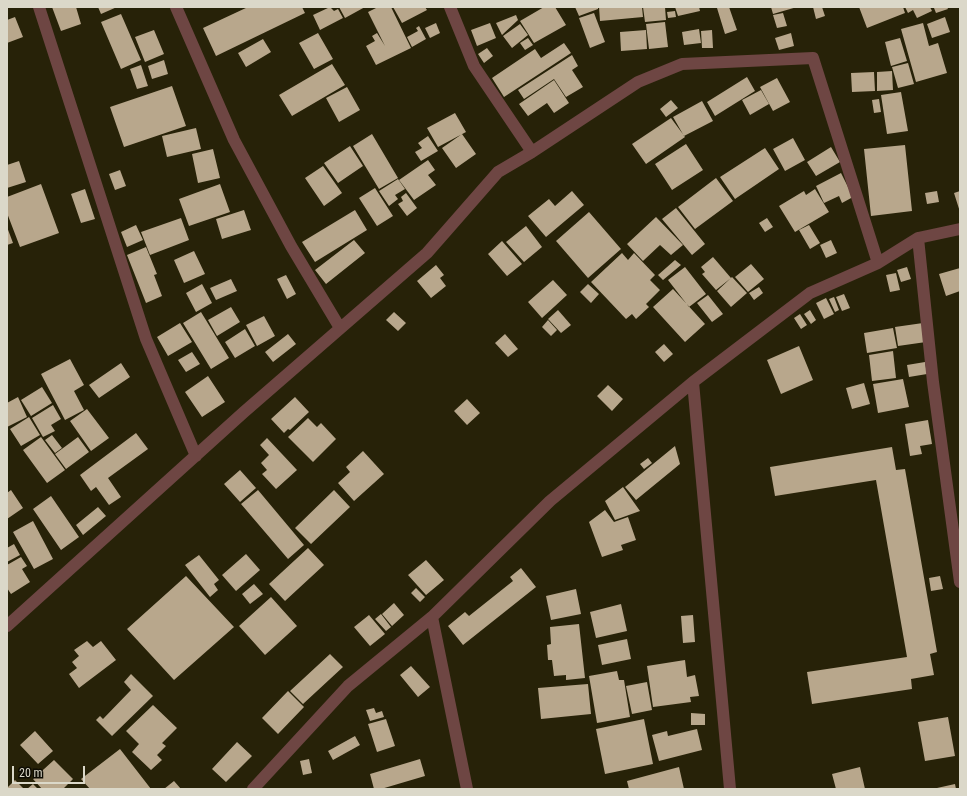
<!DOCTYPE html>
<style>
body{margin:0}
#map{position:relative;width:967px;height:796px;overflow:hidden;background:#272208;font-family:"Roboto Condensed",sans-serif}
canvas{display:block}
.frame{position:absolute;inset:0;border:8px solid #dbd8c9;pointer-events:none}
.scale{position:absolute;left:12px;top:766px;width:73px;height:18px;box-sizing:border-box;border:2px solid #dbd8c9;border-top:0;padding-left:5px;font-size:12px;line-height:14px;white-space:nowrap;color:#dbd8c9;-webkit-text-stroke:3px #0e0c03;paint-order:stroke}
</style>
<div id="map">
<canvas width="967" height="796"></canvas>
<div class="frame"></div>
<div class="scale">20 m</div>
</div>
<script>
const ctx = document.querySelector('canvas').getContext('2d');
ctx.lineJoin = 'round';
function fill(path, color) {
  ctx.fillStyle = color;
  ctx.fill(path, 'evenodd');
}
function toPath(rows) {
  const path = new Path2D();
  for (const r of rows) {
    path.moveTo(r[0], r[1]);
    for (let i = 2; i < r.length; i += 2) path.lineTo(r[i], r[i + 1]);
  }
  return path;
}
function strokePath(path, color, width, dash) {
  ctx.strokeStyle = color;
  ctx.lineWidth = width;
  ctx.lineCap = dash ? 'butt' : 'round';
  ctx.setLineDash(dash || []);
  ctx.stroke(path);
}
fill(toPath([
 [52,7,76,7,81,24,61,31],
 [98,7,117,7,101,14],
 [248,7,302,7,305,13,216,56,203,28],
 [330,7,334,11,338,9,343,18,320,30,313,15],
 [339,7,365,7,345,18],
 [378,7,391,7,411,48,376,65,366,46,375,41,372,36,377,33,385,46,368,12],
 [393,7,425,7,427,10,402,23],
 [544,7,555,7,566,25,534,43,520,21],
 [575,7,598,7,598,9,579,16],
 [599,7,642,7,643,17,600,21],
 [643,7,665,7,666,20,645,22],
 [675,7,699,7,700,11,678,16],
 [721,7,729,7,737,30,725,34,717,8],
 [771,7,797,7,773,14],
 [813,7,822,7,825,16,816,19],
 [859,7,903,7,905,13,867,28],
 [905,7,930,7,932,11,917,18,913,10,908,13],
 [937,7,947,7,948,9,936,13,934,8],
 [675,11,676,17,668,18,667,12],
 [594,13,605,42,590,48,579,18],
 [783,13,787,26,777,28,773,15],
 [121,14,141,60,121,69,101,22],
 [516,15,518,20,502,35,496,23],
 [15,17,23,37,7,43,7,20],
 [945,17,950,32,932,38,927,24],
 [665,22,668,47,649,49,646,24],
 [436,23,440,33,430,38,425,28],
 [490,23,496,38,477,46,471,30],
 [923,23,929,46,938,43,947,73,916,82,901,29],
 [520,24,528,35,512,48,503,36],
 [419,26,426,39,412,47,407,37,418,31,416,28],
 [699,29,701,43,684,45,682,32],
 [154,30,164,54,145,62,135,37],
 [646,30,647,49,621,51,620,32],
 [712,30,713,48,702,48,701,31],
 [318,33,333,59,314,69,299,43],
 [791,33,794,46,779,50,775,38],
 [528,38,533,45,525,50,520,43],
 [900,38,907,61,891,66,885,42],
 [263,39,271,52,246,67,238,53],
 [564,43,571,53,504,97,492,78,535,49,541,58],
 [487,48,493,56,484,63,478,54],
 [572,55,578,66,572,70,583,87,566,97,554,79,524,99,518,90],
 [164,60,168,74,152,79,148,66],
 [908,63,914,84,898,88,892,67],
 [332,64,345,85,292,116,279,95],
 [141,65,148,86,137,89,130,69],
 [892,71,893,90,877,91,877,72],
 [874,72,875,91,852,92,851,73],
 [747,77,755,91,715,116,707,102],
 [777,78,790,102,773,111,760,87],
 [554,80,569,103,554,113,547,103,528,116,519,104,538,91,541,96,538,91],
 [172,86,186,126,124,147,110,107],
 [347,87,360,110,339,122,326,98],
 [761,90,769,104,750,115,742,100],
 [901,92,908,131,887,134,881,95],
 [879,99,881,112,874,113,872,100],
 [671,100,678,108,666,117,660,109],
 [702,101,713,121,684,136,673,117],
 [455,113,466,132,438,147,427,128],
 [671,118,685,137,646,164,632,144],
 [196,128,201,149,167,157,162,136],
 [372,134,398,178,379,189,353,146],
 [462,134,476,154,456,168,442,148],
 [428,136,438,151,421,161,415,152,422,148,418,143],
 [793,138,805,160,785,171,773,149],
 [686,144,703,170,672,190,655,164],
 [905,145,912,211,871,216,864,149],
 [350,146,363,166,338,183,324,163],
 [831,147,840,162,816,176,807,162],
 [765,148,779,169,735,199,720,177],
 [213,149,220,178,198,183,192,154],
 [428,160,435,170,428,175,436,185,414,200,399,180],
 [19,161,26,182,7,188,7,165],
 [323,166,342,193,324,206,305,178],
 [120,170,126,186,115,190,109,174],
 [841,173,853,197,842,203,839,196,824,203,816,186],
 [716,178,733,201,695,229,678,207],
 [398,179,405,189,395,195,398,199,389,206,379,191],
 [41,184,59,233,20,247,7,213,7,197],
 [220,184,230,212,189,226,179,199],
 [375,188,393,216,377,226,359,198],
 [85,189,95,219,81,223,71,194],
 [815,189,829,212,795,232,779,206,804,191,806,195],
 [572,191,584,205,546,237,528,216,549,199,555,206],
 [937,191,939,202,927,204,925,193],
 [960,191,960,212,954,193],
 [406,193,417,208,407,216,398,204,403,201,401,197],
 [676,208,705,244,692,255,662,219],
 [244,210,251,230,222,239,216,219],
 [355,210,367,230,315,262,302,242],
 [589,212,621,249,588,278,556,241],
 [656,217,683,245,671,255,660,245,643,261,627,244],
 [181,218,189,240,150,255,141,232],
 [767,218,773,227,765,232,759,223],
 [136,225,143,240,127,247,121,232],
 [809,225,820,243,810,249,799,230],
 [526,226,542,247,524,262,506,242],
 [7,227,13,243,7,245],
 [354,240,365,253,326,284,315,270],
 [831,240,837,253,826,258,820,245],
 [502,241,522,264,507,276,488,254],
 [146,247,157,274,154,275,162,296,146,303,127,255],
 [194,251,205,274,184,283,174,260],
 [622,253,628,260,634,253,655,275,650,280,660,290,646,304,649,307,636,319,632,314,626,319,591,282],
 [713,257,731,278,716,290,702,274,705,272,701,267],
 [675,260,681,265,663,280,658,275],
 [751,264,764,279,748,292,735,277],
 [436,265,444,275,440,278,446,286,431,298,417,281],
 [685,267,706,294,689,307,668,280],
 [907,267,911,279,901,282,897,270],
 [960,268,960,291,946,296,939,274],
 [896,273,900,290,890,292,886,275],
 [286,275,296,294,287,299,277,279],
 [732,277,747,293,731,307,717,291],
 [231,279,237,291,216,300,210,288],
 [553,280,567,295,542,318,528,302],
 [202,284,212,303,196,312,186,293],
 [588,284,599,294,591,303,580,292],
 [759,287,763,293,754,300,749,293],
 [673,289,705,324,685,342,653,307],
 [844,294,850,308,842,311,836,297],
 [708,295,723,314,712,322,697,303],
 [834,297,839,310,835,312,829,299],
 [826,298,834,314,824,319,816,303],
 [231,307,240,322,217,336,208,320],
 [558,310,571,325,561,333,548,319],
 [810,310,816,320,811,324,804,314],
 [201,312,229,358,211,369,183,323],
 [394,312,406,323,398,331,386,320],
 [800,314,807,325,801,329,794,318],
 [264,316,275,336,257,346,246,325],
 [548,320,557,330,551,336,542,327],
 [180,323,192,342,168,356,157,337],
 [923,323,926,342,898,346,895,327],
 [893,328,897,348,867,353,864,333],
 [245,329,255,346,235,358,225,342],
 [288,334,296,344,273,362,265,352],
 [505,334,518,349,508,357,495,343],
 [664,344,673,354,664,362,655,352],
 [799,346,813,380,781,394,767,360],
 [893,351,896,378,872,381,869,355],
 [192,352,200,364,186,372,178,360],
 [70,359,84,385,74,391,84,410,65,420,41,374],
 [925,362,927,374,909,377,907,365],
 [121,363,130,377,99,398,89,385],
 [208,376,225,402,202,417,185,392],
 [903,379,909,407,878,413,873,384],
 [864,383,870,404,852,409,846,388],
 [608,385,623,399,612,411,597,396],
 [42,387,52,403,31,416,21,400],
 [18,397,27,417,7,427,7,403],
 [295,397,309,412,290,430,288,429,284,433,271,419],
 [467,399,480,413,467,425,454,411],
 [53,405,61,419,51,425,55,431,43,437,32,418],
 [87,409,109,438,91,451,70,421],
 [29,417,40,435,21,446,10,429],
 [308,418,317,427,321,423,336,439,313,462,288,437],
 [928,420,932,444,920,446,922,454,910,456,905,424],
 [136,433,148,449,108,478,121,497,109,505,96,487,91,491,80,475],
 [52,435,62,448,55,453,45,440],
 [41,437,65,470,47,483,23,450],
 [78,437,89,452,66,469,55,454],
 [267,438,297,470,276,489,262,474,267,470,261,463,269,455,260,445],
 [675,446,680,464,636,500,625,487],
 [892,447,896,470,905,469,937,652,930,654,934,675,911,679,912,689,812,704,807,672,907,657,876,480,775,496,770,467],
 [363,451,384,474,354,501,338,483,350,472,346,467],
 [648,458,652,463,644,469,640,464],
 [240,470,256,488,240,502,224,484],
 [623,487,640,511,615,520,605,501],
 [11,490,23,508,7,519,7,493],
 [258,490,304,545,288,559,241,504],
 [334,490,350,507,311,544,295,528],
 [51,496,79,537,61,550,33,509],
 [98,507,106,516,83,535,76,525],
 [605,510,614,522,628,517,636,540,621,545,623,550,602,557,589,522],
 [33,521,53,559,34,569,13,532],
 [14,544,20,555,7,562,7,548],
 [308,548,324,565,285,601,269,584],
 [246,554,260,570,236,591,222,575],
 [199,555,219,580,214,584,218,590,210,597,185,565],
 [21,557,27,566,22,569,30,582,11,594,7,588,7,565],
 [426,560,444,580,426,595,408,575],
 [521,568,536,587,463,645,448,626,465,612,469,616,513,581,510,577],
 [186,576,234,627,174,680,127,629],
 [940,576,943,589,931,591,929,578],
 [254,584,263,594,250,604,242,594],
 [416,588,425,597,420,602,411,593],
 [576,589,581,614,551,620,546,596],
 [271,597,297,626,265,655,239,626],
 [394,603,404,615,392,626,382,614],
 [621,604,627,631,596,638,590,612],
 [381,614,391,627,386,631,375,619],
 [369,615,385,634,370,646,354,627],
 [693,615,695,642,683,643,681,616],
 [579,624,585,678,566,680,566,675,554,676,552,660,548,660,547,645,551,644,550,627],
 [627,639,631,659,602,665,598,645],
 [87,641,93,647,101,641,116,660,79,688,69,674,77,668,72,662,79,656,74,650],
 [330,654,343,667,303,704,290,691],
 [685,660,687,677,695,675,699,696,690,697,691,702,653,707,647,666],
 [411,666,430,687,418,697,400,675],
 [617,671,619,680,624,680,630,717,597,723,589,676],
 [131,674,153,696,112,736,96,720,100,716,103,719,131,690,124,682],
 [647,682,652,710,632,714,626,686],
 [588,684,591,714,541,719,538,688],
 [288,691,304,707,278,734,262,718],
 [153,705,177,728,162,743,166,746,157,755,162,760,151,770,132,752,139,744,126,731],
 [374,708,376,713,382,711,384,717,370,721,366,710],
 [691,713,705,714,705,725,691,725],
 [948,717,955,756,925,761,918,722],
 [386,719,395,746,377,752,368,724],
 [644,719,653,764,605,774,596,729],
 [697,729,702,750,659,761,652,735,667,731,668,736],
 [35,731,53,751,38,764,20,745],
 [355,736,360,745,333,760,328,751],
 [237,742,252,756,226,782,212,769],
 [120,749,151,789,90,789,81,779],
 [309,759,312,773,303,775,300,761],
 [420,759,425,776,381,789,374,789,370,774],
 [54,760,73,779,63,789,42,789,33,779],
 [679,767,684,789,629,789,627,781],
 [860,767,865,789,836,789,832,774],
 [15,780,23,788,7,789,7,788],
 [174,781,181,789,164,789],
 [33,784,38,789,27,789],
 [955,784,956,789,937,789,937,788]
]), '#b8a78c');
strokePath(toPath([
 [39,7,146,339,196,456],
 [176,7,234,140,291,246,340,328],
 [450,7,474,66,532,152],
 [918,238,933,382,960,582],
 [432,617,467,789],
 [7,626,244,412,427,253,498,172,532,152,638,82,682,64,813,58,878,263,918,238,960,229],
 [253,789,348,686,432,617,550,501,693,382],
 [730,789,693,382,810,293,878,263]
]), '#6e4643', 12);
</script>
